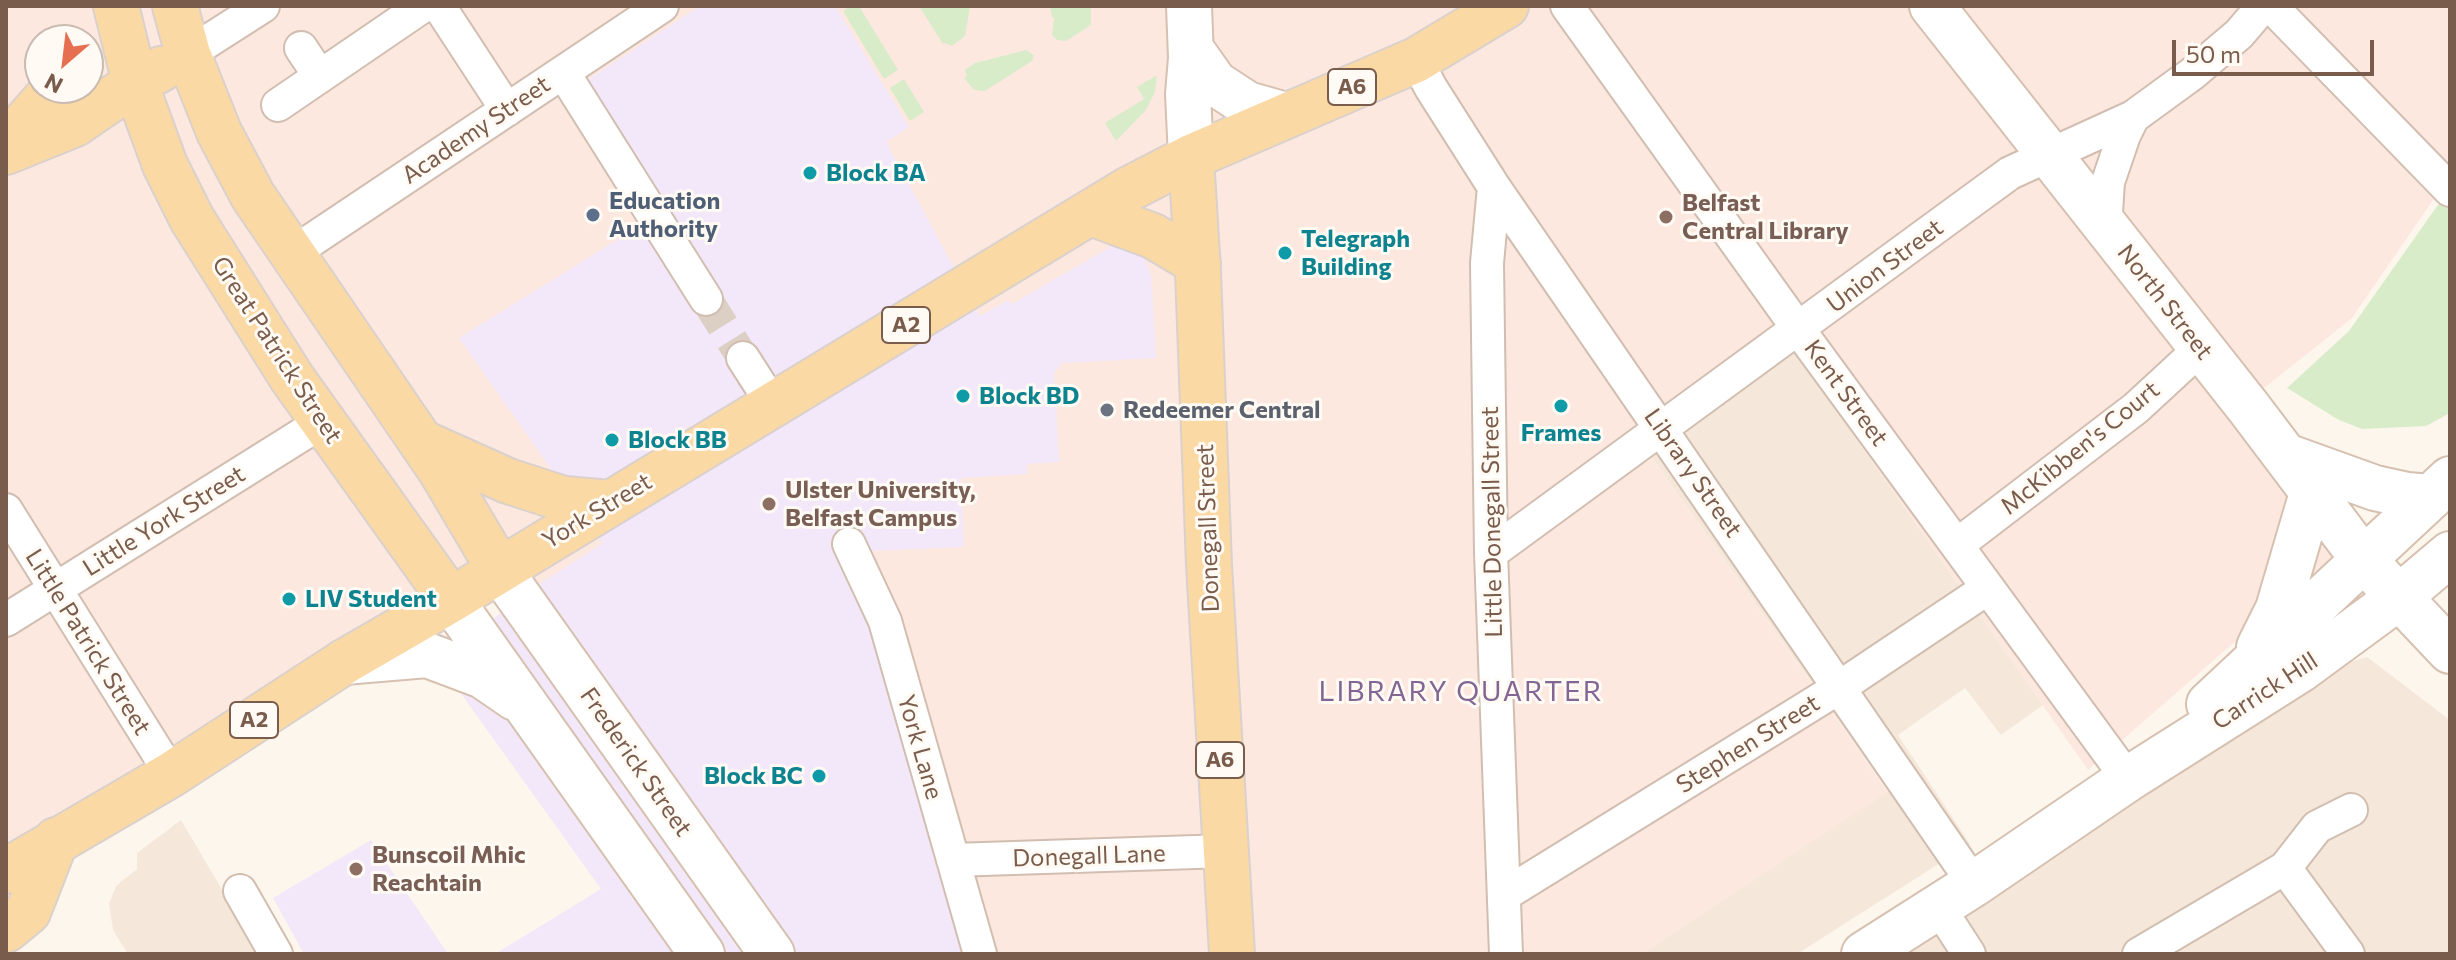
<!DOCTYPE html>
<style>
body{margin:0}
#map{position:relative;width:2456px;height:960px;overflow:hidden;background:#fdf6ec;font-family:Commissioner,sans-serif}
canvas{display:block}
.frame{position:absolute;inset:0;border:8px solid #7a5c4d;pointer-events:none}
.north{position:absolute;left:24px;top:24px;width:80px;height:80px;box-sizing:border-box;background:#fffaf3;border:2px solid #cabbb1;border-radius:50%;rotate:208deg;font-size:22px;font-weight:700;line-height:32px;text-align:center;color:#7a5c4d}
.north::after{content:'';display:block;margin:auto;width:28px;height:36px;background:#e76f51;clip-path:polygon(50% 0,100% 100%,50% 72%,0 100%)}
.scale{position:absolute;left:2172px;top:40px;width:202px;height:36px;box-sizing:border-box;border:4px solid #7a5c4d;border-top:0;padding-left:10px;font-size:24px;line-height:28px;white-space:nowrap;color:#7a5c4d;-webkit-text-stroke:6px #fffaf3;paint-order:stroke}
</style>
<div id="map">
<canvas width="2456" height="960"></canvas>
<div class="frame"></div>
<div class="north">N</div>
<div class="scale">50 m</div>
</div>
<script>
const ctx = document.querySelector('canvas').getContext('2d');
ctx.lineJoin = 'round';
function fill(path, color) {
  ctx.fillStyle = color;
  ctx.fill(path, 'evenodd');
}
function toPath(rows) {
  const path = new Path2D();
  for (const r of rows) {
    path.moveTo(r[0], r[1]);
    for (let i = 2; i < r.length; i += 2) path.lineTo(r[i], r[i + 1]);
  }
  return path;
}
function strokePath(path, color, width, dash) {
  ctx.strokeStyle = color;
  ctx.lineWidth = width;
  ctx.lineCap = dash ? 'butt' : 'round';
  ctx.setLineDash(dash || []);
  ctx.stroke(path);
}
function label(font, color, halo, rows, align = 'center') {
  ctx.font = font + ' Commissioner,sans-serif';
  ctx.lineWidth = 6;
  ctx.setLineDash([]);
  ctx.textBaseline = 'middle';
  ctx.strokeStyle = halo;
  ctx.fillStyle = color;
  for (const [text, x, y, turn = 0] of rows) {
    ctx.save();
    ctx.translate(x, y);
    ctx.rotate((+turn || 0) * Math.PI / 180);
    ctx.textAlign = isNaN(turn) ? turn : align;
    if (halo) ctx.strokeText(text, 0, 0);
    ctx.fillText(text, 0, 0);
    ctx.restore();
  }
}
fill(toPath([
 [1780,330,2043,705,2001,735,1965,688,1898,735,1970,844,1797,954,1641,954,1888,791,1632,430],
 [2367,657,2450,720,2450,954,1906,954,2123,809,2292,679],
 [181,820,260,954,128,954,113,930,109,904,116,886,137,869,137,853]
]), '#f5e8da');
fill(toPath([
 [6,6,1478,6,6,862],
 [40,40,88,40,88,88,40,88],
 [1522,6,2450,6,2450,190,2444,184,2352,318,2233,413,2340,550,2088,770,1780,330,1632,430,1888,792,1641,954,748,954,489,594,1148,197]
]), '#fde8e0');
fill(toPath([
 [700,6,835,6,909,127,886,142,980,316,1008,300,1012,304,1112,246,1122,246,1143,255,1151,275,1156,358,1062,363,1054,373,1059,462,1027,464,1027,474,961,478,964,547,870,551,861,533,861,544,982,954,495,954,601,889,437,660,544,581,603,543,459,338,641,225,563,96],
 [371,840,448,954,304,954,273,898]
]), '#f3e8fa');
fill(toPath([
 [851,6,859,6,898,70,884,79,843,11],
 [919,6,970,6,965,36,952,46,945,43,943,44],
 [1050,6,1091,6,1091,25,1066,41,1057,40,1052,35,1054,18,1052,17],
 [1026,50,1034,55,1032,61,985,91,974,90,964,78,967,76,965,70,975,63],
 [1157,75,1155,92,1146,110,1116,141,1105,123,1144,99,1137,87],
 [904,79,924,112,910,121,890,88],
 [2445,195,2450,201,2450,413,2426,426,2362,429,2339,420,2287,388,2349,331]
]), '#d8ecc9');
strokePath(toPath([
 [706,299,743,358]
]), '#dcd0c4', 32, [32, 16]);
const street = toPath([
 [439,6,507,110],
 [1567,6,1799,330,2128,779],
 [2271,6,2450,190],
 [301,48,319,75],
 [188,54,263,6],
 [1416,60,1431,88,1494,187,1974,884],
 [563,72,706,299],
 [278,105,423,6],
 [1494,187,1487,263,1491,553,1506,954],
 [2105,227,2108,182,2124,135,2133,117],
 [291,254,662,6],
 [743,358,773,405],
 [6,510,171,774],
 [849,544,885,621,980,954],
 [1957,545,2136,408,2201,348],
 [1491,553,2010,173,2133,117,2192,74,2239,34,2263,6],
 [6,620,322,422],
 [953,860,1226,851],
 [2285,868,2348,954],
 [240,891,276,954],
 [1504,895,1840,687,1988,588],
 [1938,906,1969,954],
 [2139,954,2285,868,2317,827,2351,810]
]);
const secondary = toPath([
 [1189,6,1191,58,1188,94,1191,157],
 [1932,6,2249,408,2363,559,2450,651],
 [1191,49,1215,83,1247,104,1286,115],
 [2286,456,2375,488,2407,495,2431,497],
 [499,569,772,954],
 [451,600,702,954],
 [2259,647,2278,609,2312,493],
 [344,662,427,655,483,676,515,698],
 [2209,704,2450,479],
 [1864,954,1974,884,2128,779,2300,670,2398,598,2450,554]
]);
const primary = toPath([
 [116,6,135,83,165,165,192,219,292,378,451,600],
 [175,6,188,54,219,132,253,196,441,471,499,569],
 [6,144,55,88],
 [6,152,75,124,135,83,161,69],
 [1191,157,1198,272,1209,565,1232,954],
 [1091,213,1153,236,1198,263],
 [421,442,508,481,564,499,611,503],
 [6,871,172,774,344,662,451,600,1129,189,1191,157,1416,60,1506,6],
 [6,930,28,912,56,840]
]);
strokePath(street, '#d1beb0', 36);
strokePath(secondary, '#d6c0b0', 48);
strokePath(primary, '#dad1cd', 48);
strokePath(street, '#fff', 32);
strokePath(secondary, '#fff', 44);
strokePath(primary, '#fbd9a5', 44);
for (const [x, y, r, color] of [
 [810,173,8,"#0f9aa8"],
 [593,215,8,"#5c6f8a"],
 [1666,217,8,"#8d6e63"],
 [1285,253,8,"#0f9aa8"],
 [963,396,8,"#0f9aa8"],
 [1561,406,8,"#0f9aa8"],
 [1107,410,8,"#6b7280"],
 [612,440,8,"#0f9aa8"],
 [769,504,8,"#8d6e63"],
 [289,599,8,"#0f9aa8"],
 [819,776,8,"#0f9aa8"],
 [356,869,8,"#8d6e63"]
]) {
  const dot = new Path2D();
  dot.arc(x, y, r, 0, 2 * Math.PI);
  ctx.fillStyle = color;
  ctx.fill(dot);
  strokePath(dot, '#fffaf3', 3);
}
for (const [x, y, w] of [
 [1352,87,48],
 [906,325,48],
 [254,720,48],
 [1220,760,48]
]) {
  const box = new Path2D();
  box.roundRect(x - w / 2, y - 18, w, 36, 6);
  ctx.fillStyle = '#fffaf3';
  ctx.fill(box);
  strokePath(box, '#7a5c4d', 2);
}
label('bold 22px', '#7a5c4d', null, [
 ["A6",1352,87],
 ["A2",906,325],
 ["A2",254,720],
 ["A6",1220,760]
]);
label('24px', '#7a5c4d', '#fffaf3', [
 ["Academy Street",476,130,-34],
 ["Union Street",1885,266,-37],
 ["North Street",2165,302,52],
 ["Great Patrick Street",277,350,57],
 ["Kent Street",1846,393,54],
 ["McKibben's Court",2080,448,-39],
 ["Library Street",1693,473,55],
 ["York Street",597,511,-31],
 ["Little York Street",164,521,-32],
 ["Little Donegall Street",1492,522,-91],
 ["Donegall Street",1208,528,-92],
 ["Little Patrick Street",88,642,58],
 ["Carrick Hill",2265,691,-33],
 ["Stephen Street",1748,744,-32],
 ["York Lane",920,747,74],
 ["Frederick Street",636,762,55],
 ["Donegall Lane",1089,856,-2]
]);
label('bold 24px', '#0d838f', '#fffaf3', [
 ["Block BA",826,173],
 ["Telegraph",1301,239],
 ["Building",1301,267],
 ["Block BD",979,396],
 ["Frames",1561,433,"center"],
 ["Block BB",628,440],
 ["LIV Student",305,599],
 ["Block BC",803,776,"right"]
], 'left');
label('bold 24px', '#4e5e75', '#fffaf3', [
 ["Education",609,201],
 ["Authority",609,229]
], 'left');
label('bold 24px', '#785e54', '#fffaf3', [
 ["Belfast",1682,203],
 ["Central Library",1682,231],
 ["Ulster University,",785,490],
 ["Belfast Campus",785,518],
 ["Bunscoil Mhic",372,855],
 ["Reachtain",372,883]
], 'left');
label('bold 24px', '#5b616d', '#fffaf3', [
 ["Redeemer Central",1123,410]
], 'left');
ctx.letterSpacing = '2px';
label('28px', '#846695', '#fffaf3', [
 ["LIBRARY QUARTER",1461,692]
]);
ctx.letterSpacing = '0px';
</script>
